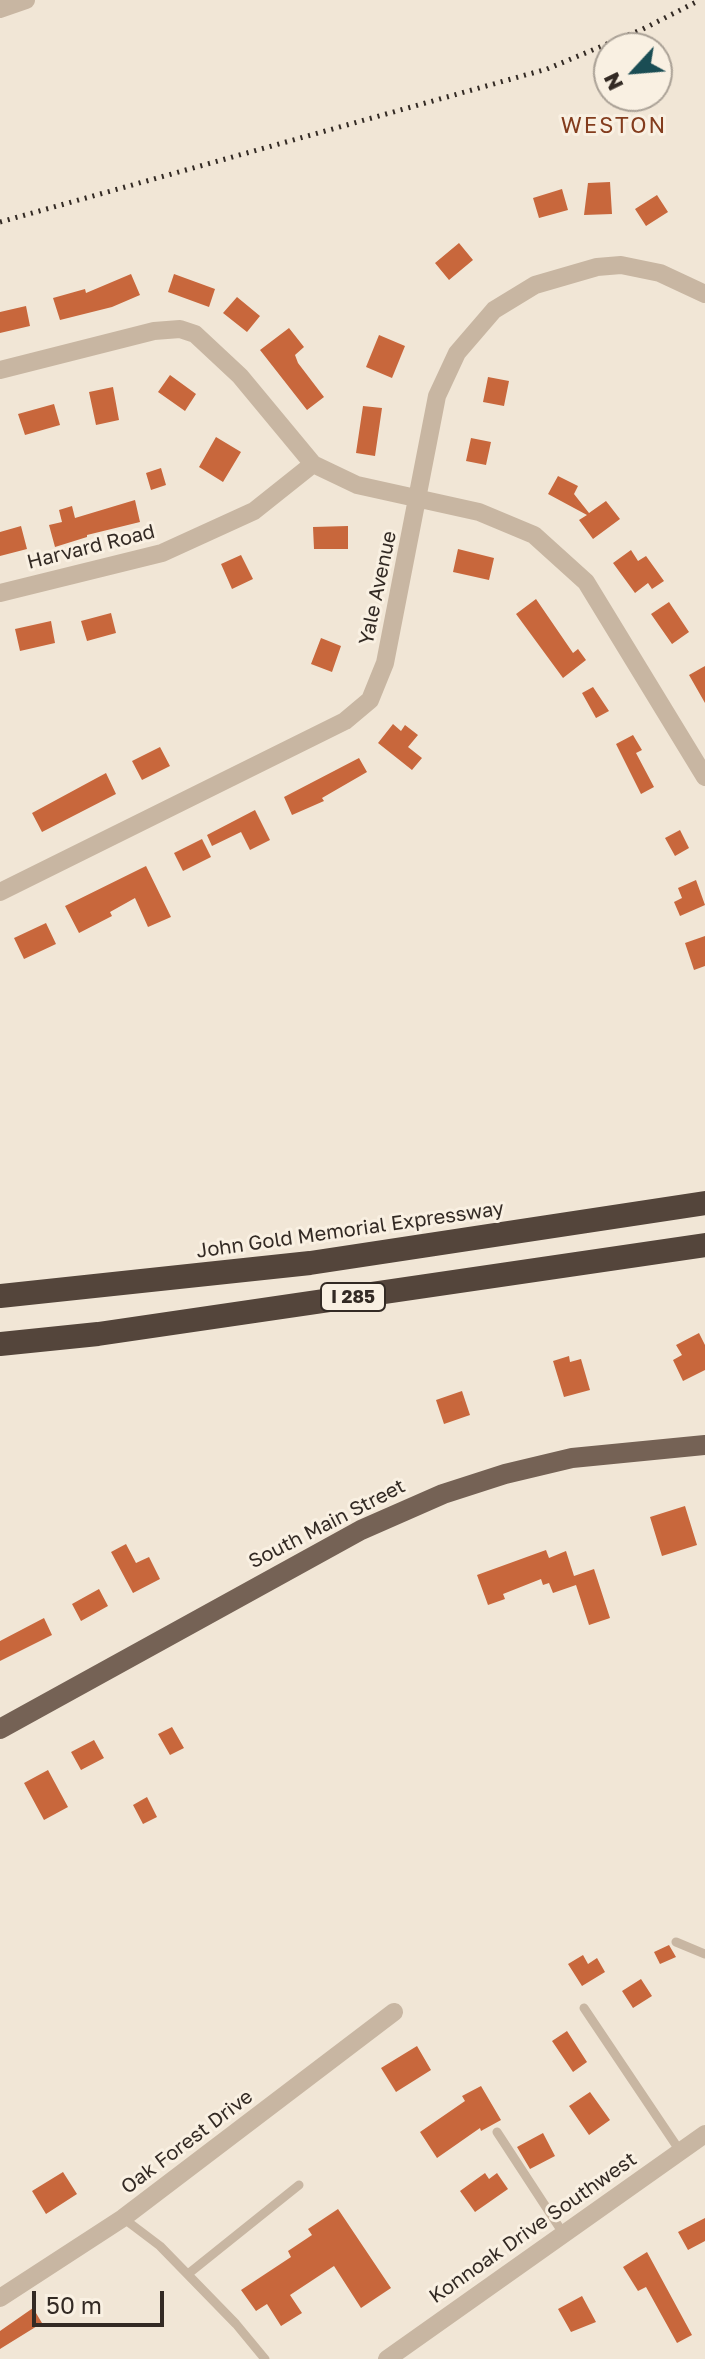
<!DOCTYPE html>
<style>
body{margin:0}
#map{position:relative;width:705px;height:2359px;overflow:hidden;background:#f1e6d6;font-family:"Golos Text",sans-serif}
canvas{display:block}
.north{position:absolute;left:593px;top:32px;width:80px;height:80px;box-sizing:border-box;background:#f9f0e2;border:2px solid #aaa196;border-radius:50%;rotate:244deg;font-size:22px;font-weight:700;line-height:32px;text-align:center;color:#332a24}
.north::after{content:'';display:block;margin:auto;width:28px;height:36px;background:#1a4d54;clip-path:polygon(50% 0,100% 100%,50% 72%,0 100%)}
.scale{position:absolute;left:32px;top:2291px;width:132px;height:36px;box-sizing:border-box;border:4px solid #332a24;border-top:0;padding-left:10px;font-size:24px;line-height:28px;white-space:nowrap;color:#332a24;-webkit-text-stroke:6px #f9f0e2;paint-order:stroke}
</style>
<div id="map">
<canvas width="705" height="2359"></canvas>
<div class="north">N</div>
<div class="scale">50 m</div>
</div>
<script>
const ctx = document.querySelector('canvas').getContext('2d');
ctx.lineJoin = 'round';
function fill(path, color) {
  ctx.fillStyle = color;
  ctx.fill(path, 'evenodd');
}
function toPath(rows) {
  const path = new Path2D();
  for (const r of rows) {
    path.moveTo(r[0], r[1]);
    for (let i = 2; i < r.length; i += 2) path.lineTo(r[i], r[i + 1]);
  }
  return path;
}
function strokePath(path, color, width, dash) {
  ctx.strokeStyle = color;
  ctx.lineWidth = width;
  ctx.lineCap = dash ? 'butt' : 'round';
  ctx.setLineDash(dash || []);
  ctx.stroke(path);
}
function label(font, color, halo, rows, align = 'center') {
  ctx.font = font + ' "Golos Text",sans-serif';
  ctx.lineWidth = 6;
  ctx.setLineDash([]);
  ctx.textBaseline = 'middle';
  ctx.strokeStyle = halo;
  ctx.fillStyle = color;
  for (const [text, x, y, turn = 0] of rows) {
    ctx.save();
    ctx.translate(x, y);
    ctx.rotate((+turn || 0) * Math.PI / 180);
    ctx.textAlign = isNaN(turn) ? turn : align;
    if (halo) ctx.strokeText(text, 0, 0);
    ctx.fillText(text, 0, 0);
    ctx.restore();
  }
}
fill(toPath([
 [610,182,612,214,584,215,588,183],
 [562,189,568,210,539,218,533,198],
 [657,195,668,212,646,226,635,209],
 [459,243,473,260,449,280,435,263],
 [131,274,140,295,112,307,60,320,53,298,85,289,86,293],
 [174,274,215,289,209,307,168,292],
 [237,297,260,316,247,332,223,313],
 [26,306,30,326,0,333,0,312],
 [289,328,304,347,295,355,298,363,324,397,307,410,260,350],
 [379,335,405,346,392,378,366,367],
 [170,375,196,394,185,411,158,392],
 [488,377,509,381,504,406,483,402],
 [113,387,119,420,96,425,89,392],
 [54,404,60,425,25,435,18,414],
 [363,406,382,408,375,456,356,453],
 [216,437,241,452,223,482,199,467],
 [471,438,491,442,486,465,466,461],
 [161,468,166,485,151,490,146,473],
 [558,476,578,486,574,494,589,513,606,501,620,519,593,539,579,520,587,515,548,494],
 [135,500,140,522,87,535,87,537,55,547,49,525,62,522,59,510,72,506,75,518],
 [21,526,27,549,0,556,0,532],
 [348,526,348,549,314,549,313,527],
 [458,549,494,558,489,580,453,572],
 [631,550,638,561,646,556,664,581,652,589,648,583,635,593,613,563],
 [241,555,253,579,232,589,221,564],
 [536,599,573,653,578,649,586,660,563,678,516,614],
 [669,602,689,632,672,644,651,614],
 [111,613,116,633,87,641,81,621],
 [51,621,55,643,20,651,15,629],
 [321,638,341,646,332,672,311,664],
 [705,666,705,703,689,675],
 [593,687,609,711,596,718,582,693],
 [393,724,401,731,405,725,418,735,408,747,422,758,412,770,378,743],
 [633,735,642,750,636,753,654,787,641,794,616,744],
 [160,747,170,766,142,780,132,761],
 [359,758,367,772,322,798,324,801,292,815,284,797],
 [106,773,116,794,42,832,32,813],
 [255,810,270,840,250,850,241,832,212,846,207,835],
 [680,830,689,848,675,856,665,838],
 [202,839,211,857,183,871,174,853],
 [146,866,171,917,148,927,135,898,110,912,112,916,79,933,65,906],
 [696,880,705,905,680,916,674,902,682,898,678,888],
 [46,923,56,944,24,959,14,938],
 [705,936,705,966,694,970,685,943],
 [699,1333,705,1345,705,1370,683,1381,673,1360,682,1355,676,1345],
 [569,1356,570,1362,581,1359,590,1390,564,1397,553,1361],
 [462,1391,470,1415,444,1424,436,1400],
 [685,1506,697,1545,662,1556,650,1517],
 [126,1544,136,1563,149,1557,160,1579,133,1593,111,1552],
 [546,1550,549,1558,566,1551,574,1576,594,1569,610,1618,589,1625,576,1585,553,1593,549,1583,543,1585,541,1579,503,1594,505,1599,488,1605,477,1575],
 [99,1589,108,1606,81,1621,72,1604],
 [44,1618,52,1635,0,1661,0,1641],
 [172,1727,184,1748,170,1755,158,1734],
 [94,1740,104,1758,81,1770,71,1752],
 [48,1770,68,1807,44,1820,24,1783],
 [147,1797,157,1817,143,1824,133,1805],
 [669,1945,676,1957,660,1964,654,1952],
 [583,1955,588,1964,597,1958,605,1972,582,1986,568,1964],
 [641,1979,652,1996,633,2008,622,1991],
 [567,2031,587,2062,573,2072,552,2041],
 [417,2046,431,2070,396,2092,381,2068],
 [481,2086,501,2120,481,2131,480,2128,437,2158,420,2132,465,2101,462,2096],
 [590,2092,610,2120,589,2135,569,2106],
 [543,2133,555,2156,530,2169,517,2147],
 [63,2172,77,2194,46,2214,32,2191],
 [485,2173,489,2179,497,2173,508,2189,475,2212,460,2191],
 [338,2209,391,2288,361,2308,334,2266,290,2295,302,2313,281,2326,267,2304,256,2311,241,2290,291,2257,288,2251,312,2235,308,2229],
 [705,2218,705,2241,688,2250,678,2232],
 [647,2252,692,2335,677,2343,646,2287,638,2291,623,2267],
 [582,2296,596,2322,571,2332,558,2309],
 [33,2308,42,2323,0,2349,0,2331]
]), '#c8673c');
strokePath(toPath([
 [676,1942,705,1954],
 [584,2008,680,2151],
 [497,2132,563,2233],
 [123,2218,160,2246,236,2324,265,2359],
 [188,2274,299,2185]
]), '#c8b6a2', 9);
strokePath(toPath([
 [0,9,26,0],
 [0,370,154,331,180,329,195,334,240,376,313,464,357,485,479,512,534,535,586,582,705,777],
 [0,593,162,553,254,511,313,464],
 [0,892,345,721,370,700,385,663,437,396,457,353,494,310,535,285,597,267,621,265,660,273,705,294],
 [0,2298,123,2218,394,2012],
 [387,2359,705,2134]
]), '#c8b6a2', 18);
strokePath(toPath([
 [0,1729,361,1530,443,1494,505,1474,572,1458,705,1445]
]), '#756255', 20);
strokePath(toPath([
 [0,1296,310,1263,705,1203],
 [0,1344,98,1334,705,1245]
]), '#54453b', 24);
strokePath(toPath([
 [0,222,547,69,643,29,700,0]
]), '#332a24', 5, [2, 6]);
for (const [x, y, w] of [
 [353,1297,64]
]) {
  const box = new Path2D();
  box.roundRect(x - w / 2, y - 14, w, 28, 6);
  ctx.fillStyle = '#f9f0e2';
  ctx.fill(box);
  strokePath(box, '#332a24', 2);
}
label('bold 18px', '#332a24', null, [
 ["I 285",353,1297]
]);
label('20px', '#332a24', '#f9f0e2', [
 ["Harvard Road",91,547,-14],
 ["Yale Avenue",378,588,-78],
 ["John Gold Memorial Expressway",350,1230,-8],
 ["South Main Street",327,1524,-27],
 ["Oak Forest Drive",187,2142,-37],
 ["Konnoak Drive Southwest",533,2228,-35]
]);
ctx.letterSpacing = '2px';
label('22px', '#833c1d', '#f9f0e2', [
 ["WESTON",614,126]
]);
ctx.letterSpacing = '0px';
</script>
